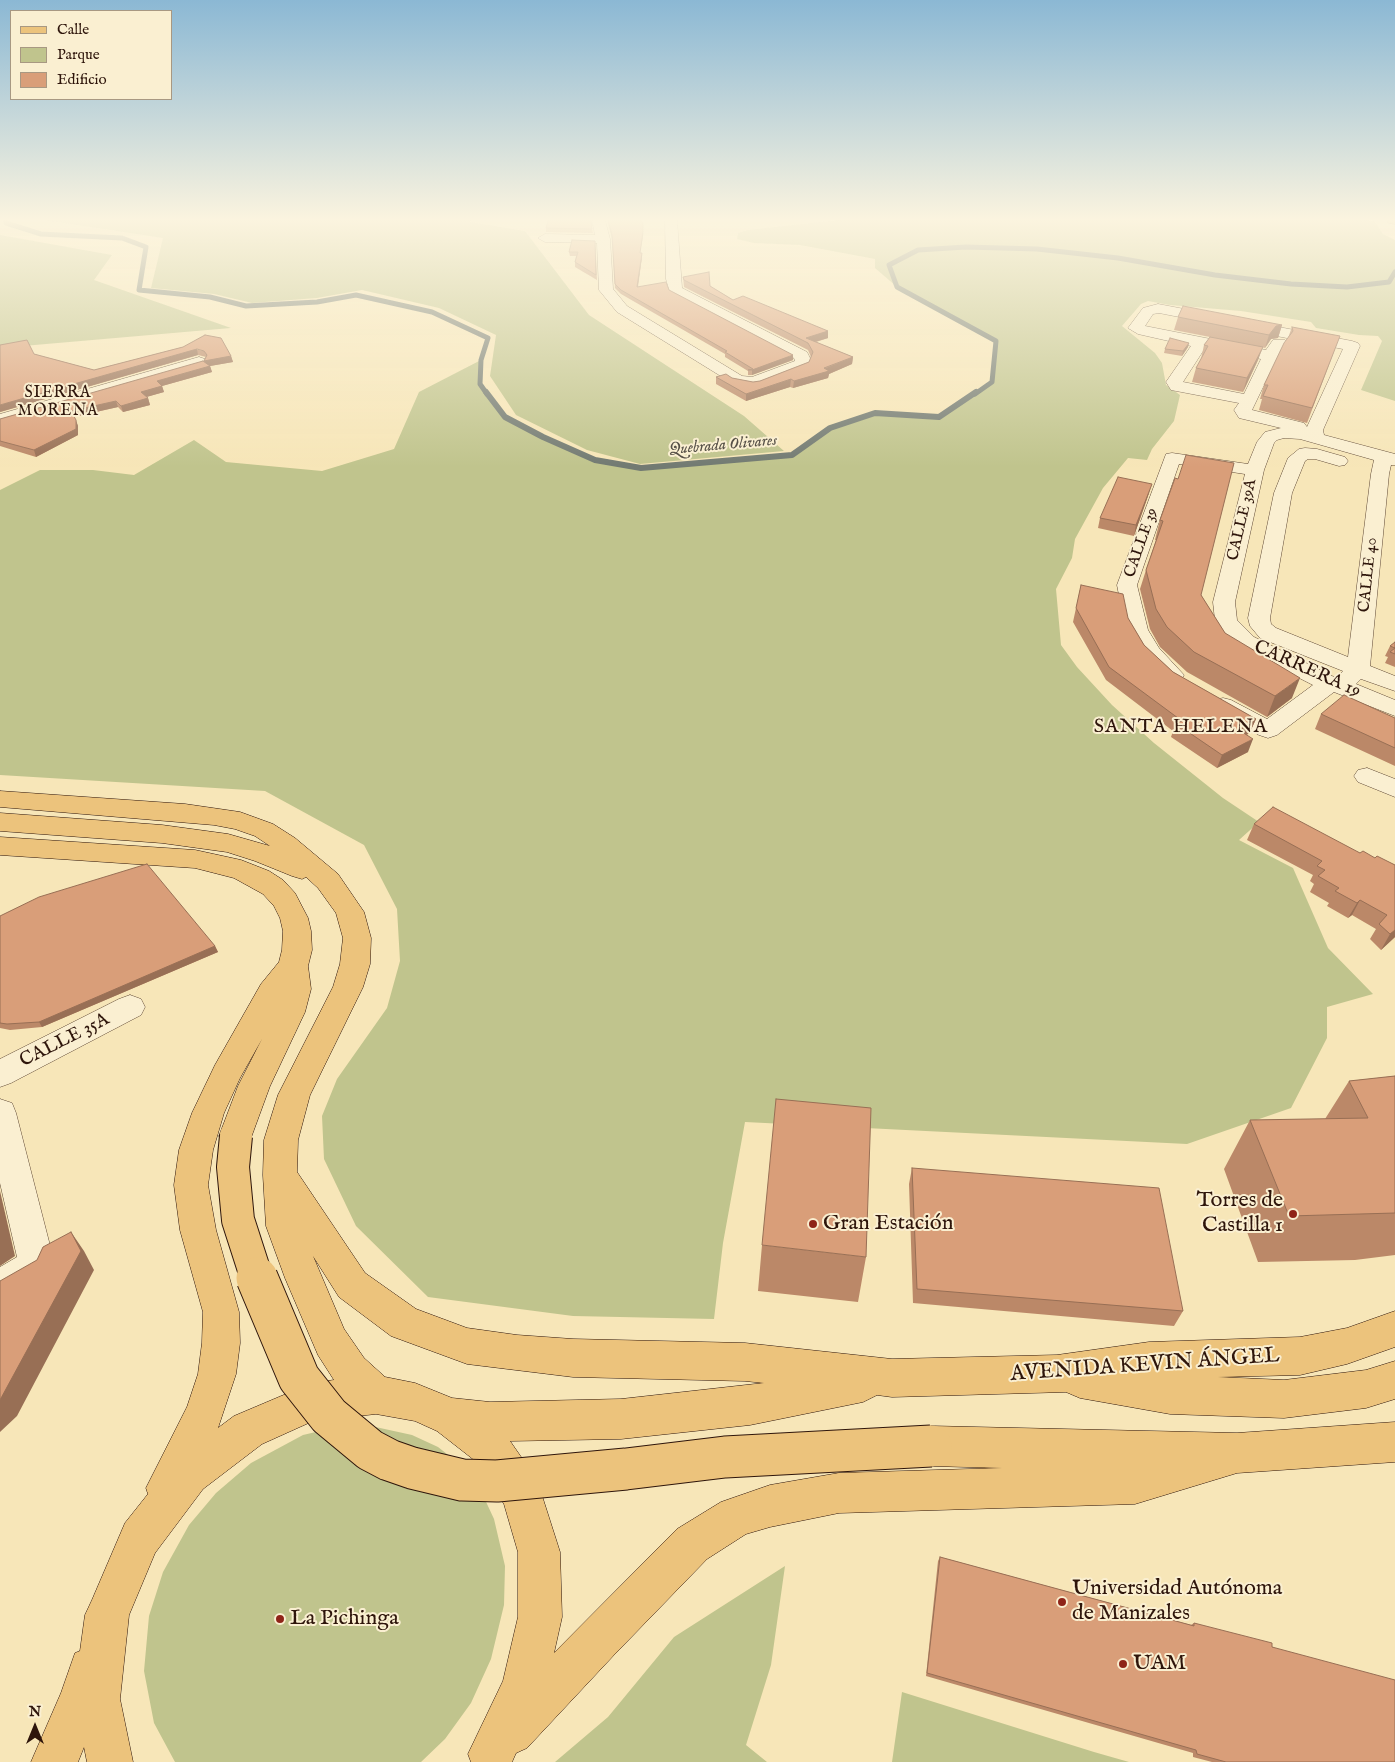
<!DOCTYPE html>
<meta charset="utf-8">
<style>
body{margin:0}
#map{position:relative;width:1395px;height:1762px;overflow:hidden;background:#f7e6b8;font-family:"IM FELL English",serif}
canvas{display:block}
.legend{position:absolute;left:10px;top:10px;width:162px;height:90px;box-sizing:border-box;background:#faefd1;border:1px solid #a89882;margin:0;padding:6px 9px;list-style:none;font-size:15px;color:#2e150b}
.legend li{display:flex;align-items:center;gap:10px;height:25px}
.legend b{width:25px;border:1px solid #a89882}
.north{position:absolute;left:10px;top:1702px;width:50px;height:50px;-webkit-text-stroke:4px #faefd1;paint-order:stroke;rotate:0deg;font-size:14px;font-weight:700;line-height:20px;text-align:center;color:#2e150b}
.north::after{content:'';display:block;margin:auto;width:18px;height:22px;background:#2e150b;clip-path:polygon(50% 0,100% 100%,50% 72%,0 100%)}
</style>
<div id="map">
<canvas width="1395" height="1762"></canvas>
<ul class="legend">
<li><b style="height:6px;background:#ecc37c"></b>Calle</li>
<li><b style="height:14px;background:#c0c48d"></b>Parque</li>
<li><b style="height:14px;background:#d99e79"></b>Edificio</li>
</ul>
<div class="north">N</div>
</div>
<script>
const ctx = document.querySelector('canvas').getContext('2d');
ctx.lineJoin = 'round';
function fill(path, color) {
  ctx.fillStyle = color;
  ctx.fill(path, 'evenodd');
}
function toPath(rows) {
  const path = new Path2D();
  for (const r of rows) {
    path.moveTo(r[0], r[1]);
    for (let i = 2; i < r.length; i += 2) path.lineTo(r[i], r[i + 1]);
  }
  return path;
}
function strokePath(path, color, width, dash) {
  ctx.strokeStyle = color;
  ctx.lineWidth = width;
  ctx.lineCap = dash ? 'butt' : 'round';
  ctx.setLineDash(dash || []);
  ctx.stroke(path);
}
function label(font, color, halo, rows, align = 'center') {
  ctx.font = font + ' "IM FELL English",serif';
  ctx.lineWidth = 4;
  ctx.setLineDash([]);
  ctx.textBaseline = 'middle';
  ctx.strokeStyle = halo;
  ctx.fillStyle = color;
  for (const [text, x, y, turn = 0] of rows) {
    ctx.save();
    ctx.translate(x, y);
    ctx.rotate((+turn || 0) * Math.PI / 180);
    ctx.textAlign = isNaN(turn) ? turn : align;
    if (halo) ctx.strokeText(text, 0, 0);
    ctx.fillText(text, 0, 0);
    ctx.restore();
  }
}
fill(toPath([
 [44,220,471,220,470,222,525,231,589,315,744,416,784,451,640,464,587,450,516,415,490,376,496,335,439,308,362,290,317,298,252,303,214,294,151,288,163,238],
 [839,220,1364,220,1374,221,1383,234,1395,240,1395,401,1361,390,1382,341,1378,336,1359,335,1316,328,1311,322,1241,311,1170,305,1148,301,1141,304,1122,326,1155,353,1162,363,1166,385,1180,395,1174,421,1152,449,1147,460,1128,458,1103,488,1075,539,1072,558,1056,589,1061,645,1077,667,1112,705,1154,743,1223,798,1259,822,1239,840,1293,868,1328,948,1373,994,1327,1007,1327,1038,1291,1108,1187,1144,745,1122,723,1243,714,1319,573,1316,428,1297,356,1226,324,1159,322,1116,337,1079,387,1008,400,961,397,909,364,845,265,791,0,775,0,490,40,470,93,470,134,475,194,440,226,462,322,471,394,449,419,392,481,360,480,384,505,417,543,437,595,460,641,468,792,455,830,428,875,413,939,417,992,382,996,341,897,287,875,268,875,259,800,245,754,243,737,239,738,233,747,230],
 [0,235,112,255,94,280,231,328,0,348],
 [371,1426,412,1435,438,1447,461,1465,481,1491,494,1519,505,1566,504,1605,491,1659,471,1703,445,1739,421,1762,175,1762,154,1723,144,1671,149,1616,163,1572,189,1525,216,1493,251,1463,303,1435,337,1427],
 [785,1566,771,1665,746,1745,767,1762,555,1762,608,1717,674,1637],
 [902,1692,1094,1752,1129,1762,892,1762]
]), '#c0c48d');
strokePath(toPath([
 [5,220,6,223,41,234,122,238,146,247,139,290,210,297,246,306,317,302,356,295,432,312,488,338,481,360,480,384,487,394],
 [975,394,992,382,996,341,897,287,889,265,918,250,966,247,1037,249,1118,258,1215,275,1291,284,1347,287,1389,282,1395,272]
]), '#727a72', 5);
strokePath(toPath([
 [486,392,505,417,543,437,595,460,641,468,792,455,830,428,875,413,939,417,976,392]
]), '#727a72', 6);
const minor = toPath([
 [592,220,605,220,610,239,613,289,627,306,742,376,752,377,795,361,794,358,670,293,666,279,665,220,677,220,682,288,807,352,811,360,810,364,808,367,759,386,753,387,732,383,617,312,599,290,597,243,545,242,538,238,545,234,595,235,592,220],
 [1158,304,1352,341,1358,343,1360,346,1323,430,1324,435,1395,454,1395,465,1391,465,1389,474,1370,666,1395,676,1395,691,1361,679,1356,684,1395,700,1395,716,1334,692,1277,735,1268,738,1259,735,1215,710,1211,705,1215,700,1223,698,1231,700,1267,719,1313,685,1238,647,1226,636,1215,620,1213,602,1245,474,1179,464,1137,585,1148,630,1159,648,1184,675,1181,680,1173,682,1165,680,1142,657,1126,630,1117,585,1166,454,1172,453,1248,464,1257,442,1265,432,1281,428,1239,418,1234,410,1239,403,1171,390,1166,382,1191,346,1138,334,1128,328,1143,308,1158,304],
 [1159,313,1343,349,1307,427,1304,423,1252,410,1278,356,1287,343,1285,340,1273,340,1266,350,1145,326,1153,314,1159,313],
 [1205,348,1261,359,1244,394,1183,382,1205,348],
 [1284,438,1300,439,1374,460,1371,474,1348,657,1276,628,1271,624,1270,618,1292,493,1305,461,1308,459,1315,459,1339,466,1345,465,1348,461,1345,457,1317,449,1305,448,1299,449,1288,458,1274,493,1248,618,1250,626,1260,638,1343,671,1336,678,1254,637,1237,620,1235,602,1264,470,1274,443,1277,440,1284,438],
 [199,357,205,359,207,362,205,365,0,424,0,414,199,357],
 [1367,768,1395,779,1395,797,1358,782,1354,776,1358,770,1367,768],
 [130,995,141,999,145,1007,141,1015,11,1083,0,1087,0,1059,119,999,130,995],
 [0,1099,12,1103,16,1113,55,1265,50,1277,13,1298,0,1303,0,1267,17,1257,0,1183,0,1099]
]);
const major = toPath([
 [1387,220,1395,220,1395,224,1388,223,1387,220],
 [0,791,185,804,240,812,273,824,295,838,338,874,364,912,371,938,370,964,363,987,310,1095,298,1140,297,1172,365,1273,416,1309,467,1328,517,1335,573,1339,745,1343,892,1359,1057,1355,1149,1342,1300,1337,1347,1328,1395,1311,1395,1347,1347,1364,1300,1375,1218,1377,1284,1380,1366,1370,1395,1361,1395,1399,1366,1408,1284,1418,1170,1414,1080,1398,1066,1392,892,1397,877,1395,863,1402,750,1425,621,1439,510,1441,537,1480,560,1552,562,1617,554,1653,677,1529,721,1502,770,1485,839,1473,1002,1468,931,1466,917,1460,911,1446,917,1432,931,1426,1237,1433,1395,1422,1395,1462,1237,1473,1135,1504,839,1513,770,1527,746,1534,707,1559,614,1655,527,1748,516,1753,512,1762,471,1762,468,1754,503,1681,518,1617,518,1552,504,1504,478,1463,437,1431,415,1421,376,1414,313,1421,262,1444,203,1489,155,1553,129,1615,120,1699,133,1762,87,1762,84,1747,78,1762,31,1762,61,1693,75,1653,80,1651,85,1615,92,1600,125,1523,148,1494,146,1488,187,1407,198,1374,202,1343,203,1312,180,1230,174,1185,179,1150,192,1113,215,1065,261,984,279,962,282,950,283,931,280,918,274,906,263,894,234,878,195,868,0,855,0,837,195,850,241,860,269,871,283,880,295,893,308,918,311,931,312,950,308,966,311,989,305,1012,270,1086,248,1146,236,1150,224,1146,219,1136,238,1086,262,1039,240,1078,224,1113,213,1150,208,1185,216,1230,239,1312,240,1343,236,1374,218,1428,234,1416,312,1383,334,1380,318,1355,285,1278,266,1226,263,1175,264,1140,278,1095,333,987,340,964,343,938,336,913,318,888,306,877,302,879,292,876,255,861,227,852,162,843,0,831,0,813,162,825,228,834,270,846,255,836,235,829,214,825,0,807,0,791],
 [313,1256,339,1297,391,1336,467,1364,573,1377,745,1381,764,1383,621,1399,490,1402,452,1398,415,1383,385,1377,364,1358,344,1329,313,1256]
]);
strokePath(minor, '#604936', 1);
strokePath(major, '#2e150b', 1);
fill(minor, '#faefd1');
fill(major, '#ecc37c');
const majorBridgeFar1 = toPath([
 [236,1136,233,1167,238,1220,257,1279]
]);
const majorBridge = toPath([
 [257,1278,299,1378,329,1416,370,1450,389,1460,412,1468,462,1480,497,1481,626,1469,725,1457,931,1446]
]);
strokePath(majorBridgeFar1, '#2e150b', 34, []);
strokePath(majorBridge, '#2e150b', 43, []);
strokePath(majorBridgeFar1, '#ecc37c', 32);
strokePath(majorBridge, '#ecc37c', 41);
fill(toPath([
 [607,220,642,220,643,236,640,253,642,253,642,257,638,287,669,290,793,360,752,375,748,375,748,371,725,357,725,354,621,294,615,288,612,239],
 [546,228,592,229,593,233,546,232],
 [595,241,597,280,575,267,575,262,576,256,570,256,569,252],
 [683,277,710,286,733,300,828,331,828,338,816,342,853,357,852,364,829,374,828,378,793,388,790,387,746,401,716,384,716,377,732,378,753,382,760,381,809,362,811,357,808,350,684,287],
 [1178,317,1282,325,1278,338,1271,339,1265,348,1262,347,1258,360,1243,392,1192,382,1196,368,1201,359,1204,345,1210,337,1174,330],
 [1292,327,1335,349,1307,423,1259,410,1262,399,1260,399,1264,385,1288,338],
 [183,347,231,356,233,362,210,366,212,372,162,386,164,392,146,397,148,398,150,405,123,412,118,407,74,417,78,426,78,435,36,457,0,446,0,419,205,362,204,361,206,357,198,355,0,412,34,354,94,370],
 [1188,347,1182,356,1164,353,1165,349],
 [1175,478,1201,595,1225,633,1292,698,1267,717,1187,672,1160,647,1150,629,1140,589,1146,570,1156,540,1155,540,1160,520],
 [1149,493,1134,536,1098,528,1100,518],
 [1081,585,1128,618,1144,645,1173,672,1256,719,1250,732,1247,735,1248,752,1217,768,1171,737,1173,731,1106,680,1073,622],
 [1395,642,1395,667,1385,663,1388,657,1385,656,1390,646],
 [1321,714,1395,718,1395,766,1315,729],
 [1254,824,1360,853,1395,865,1395,937,1381,950,1370,939,1376,929,1352,915,1348,918,1327,906,1329,903,1310,892,1314,884,1310,881,1313,875,1247,840],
 [0,916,215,946,218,952,42,1027,10,1030,0,1028],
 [1395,1076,1395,1255,1355,1260,1258,1262,1224,1169,1250,1120,1325,1119,1349,1081],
 [912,1168,1183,1311,1174,1326,913,1303,909,1184],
 [762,1245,866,1257,858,1302,758,1291],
 [940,1557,1191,1625,1194,1623,1272,1647,1395,1762,1212,1762,1193,1757,1193,1753,926,1676,938,1561]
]), '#bb8868');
fill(toPath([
 [642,253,642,257,637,291,637,287],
 [1282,325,1278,338,1271,339,1265,348,1269,335,1276,326],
 [828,331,828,338,808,344,806,338],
 [1189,343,1188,347,1182,356,1183,351],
 [1263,347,1258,360,1243,392,1247,378],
 [197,349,198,355,0,412,0,405],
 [793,355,793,360,752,375,752,370],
 [231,356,233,362,210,366,212,372,162,386,164,392,143,398,141,392,157,381,206,367,204,361],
 [853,357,852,364,829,374,828,378,793,388,794,381],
 [791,379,790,387,746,401,746,394],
 [148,398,150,405,123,412,121,406],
 [116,401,118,407,73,417,71,411],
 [76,420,78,426,78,435,36,457,34,450],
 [1152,484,1149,493,1134,536,1136,525],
 [1300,678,1292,698,1267,717,1275,696],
 [1256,719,1250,732,1234,743,1239,730],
 [1253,739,1248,752,1217,768,1222,755],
 [1360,900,1352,915,1348,918,1357,903],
 [1395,930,1395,937,1381,950,1390,934],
 [215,946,218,952,42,1027,39,1022],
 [0,1191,15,1256,0,1266],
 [71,1232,84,1251,94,1270,17,1416,0,1432,0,1400]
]), '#986f55');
const building = toPath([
 [548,220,591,220,592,229,546,228,548,220],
 [608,220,641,220,641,222,643,222,643,232,640,253,642,253,637,287,666,282,669,290,793,355,752,370,748,370,753,369,725,352,727,351,621,290,615,284,612,235,608,220],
 [572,240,595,241,596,275,575,262,578,252,569,252,572,240],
 [709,272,710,286,733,300,743,296,828,331,806,338,853,357,824,368,829,371,794,381,791,379,746,394,716,377,726,374,732,378,753,382,760,381,809,362,813,352,808,343,684,280,683,277,709,272],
 [1183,306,1282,325,1276,326,1269,335,1178,317,1183,306],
 [1292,327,1340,336,1312,408,1263,396,1268,385,1264,385,1284,343,1293,331,1292,327],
 [205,335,221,338,231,356,204,361,207,355,204,351,197,349,0,405,0,345,27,340,34,354,94,370,183,347,205,335],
 [1210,337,1263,347,1247,378,1196,368,1208,346,1204,345,1210,337],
 [1170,338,1189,343,1183,351,1165,349,1170,338],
 [203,361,210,366,157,381,162,386,141,392,148,398,121,406,116,401,71,411,76,420,76,429,34,450,0,441,0,419,203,361],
 [1186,455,1234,463,1201,595,1225,633,1300,678,1275,696,1194,652,1167,627,1156,609,1146,570,1163,521,1160,520,1175,478,1178,479,1186,455],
 [1118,477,1152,484,1136,525,1100,518,1118,477],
 [1081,585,1123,594,1128,618,1144,645,1173,672,1256,719,1239,730,1253,739,1222,755,1175,723,1182,721,1109,667,1076,608,1081,585],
 [1395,642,1395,648,1390,646,1395,642],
 [1395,648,1395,654,1390,652,1395,648],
 [1344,695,1395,718,1395,748,1321,714,1344,695],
 [1273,807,1360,853,1363,851,1375,858,1377,856,1395,865,1395,930,1390,934,1379,924,1387,915,1360,900,1357,903,1335,891,1339,888,1318,876,1325,870,1317,866,1322,861,1254,824,1273,807],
 [147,864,215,946,39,1022,7,1024,0,1023,0,916,39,897,147,864],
 [1395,1076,1395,1213,1289,1216,1250,1120,1368,1118,1349,1081,1395,1076],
 [776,1099,871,1108,866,1257,762,1245,776,1099],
 [912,1168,1159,1188,1183,1311,917,1289,912,1168],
 [71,1232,81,1251,0,1400,0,1281,37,1260,43,1247,71,1232],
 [940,1557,1194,1626,1194,1623,1272,1643,1272,1647,1395,1680,1395,1762,1226,1762,1197,1754,1196,1750,927,1673,940,1557]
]);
fill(building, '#d99e79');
strokePath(building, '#986f55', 1);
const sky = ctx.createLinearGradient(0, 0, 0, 467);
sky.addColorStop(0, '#8bb8d4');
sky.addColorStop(0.47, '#fbf4df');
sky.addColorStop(1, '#fbf4df00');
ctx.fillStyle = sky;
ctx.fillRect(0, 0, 1395, 467);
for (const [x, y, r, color] of [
 [1293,1214,5,"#8f2418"],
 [813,1224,5,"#8f2418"],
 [1062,1602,5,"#8f2418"],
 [280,1619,5,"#8f2418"],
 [1123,1664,5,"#8f2418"]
]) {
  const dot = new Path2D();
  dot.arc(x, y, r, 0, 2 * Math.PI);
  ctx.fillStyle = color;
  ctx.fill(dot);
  strokePath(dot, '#faefd1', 2);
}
ctx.letterSpacing = '1px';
label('16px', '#2e150b', '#faefd1', [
 ["SIERRA",58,394],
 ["MORENA",58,412]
]);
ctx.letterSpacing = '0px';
label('italic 16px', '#565047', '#faefd1', [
 ["Quebrada Olivares",723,446,-5]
]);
label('16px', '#2e150b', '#faefd1', [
 ["CALLE 39A",1243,520,-77],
 ["CALLE 39",1142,543,-71],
 ["CALLE 40",1369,575,-84]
]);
label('19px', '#2e150b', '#faefd1', [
 ["CARRERA 19",1307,670,24],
 ["CALLE 35A",65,1041,-27]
]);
ctx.letterSpacing = '1px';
label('20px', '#2e150b', '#faefd1', [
 ["SANTA HELENA",1181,728]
]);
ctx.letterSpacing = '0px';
label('22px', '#2e150b', '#faefd1', [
 ["Torres de",1283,1201,"right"],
 ["Castilla 1",1283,1226,"right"],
 ["Gran Estación",823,1224],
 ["Universidad Autónoma",1072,1589],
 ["de Manizales",1072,1614],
 ["La Pichinga",290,1619],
 ["UAM",1133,1664]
], 'left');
label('22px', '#2e150b', '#faefd1', [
 ["AVENIDA KEVIN ÁNGEL",1145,1366,-4]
]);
</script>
